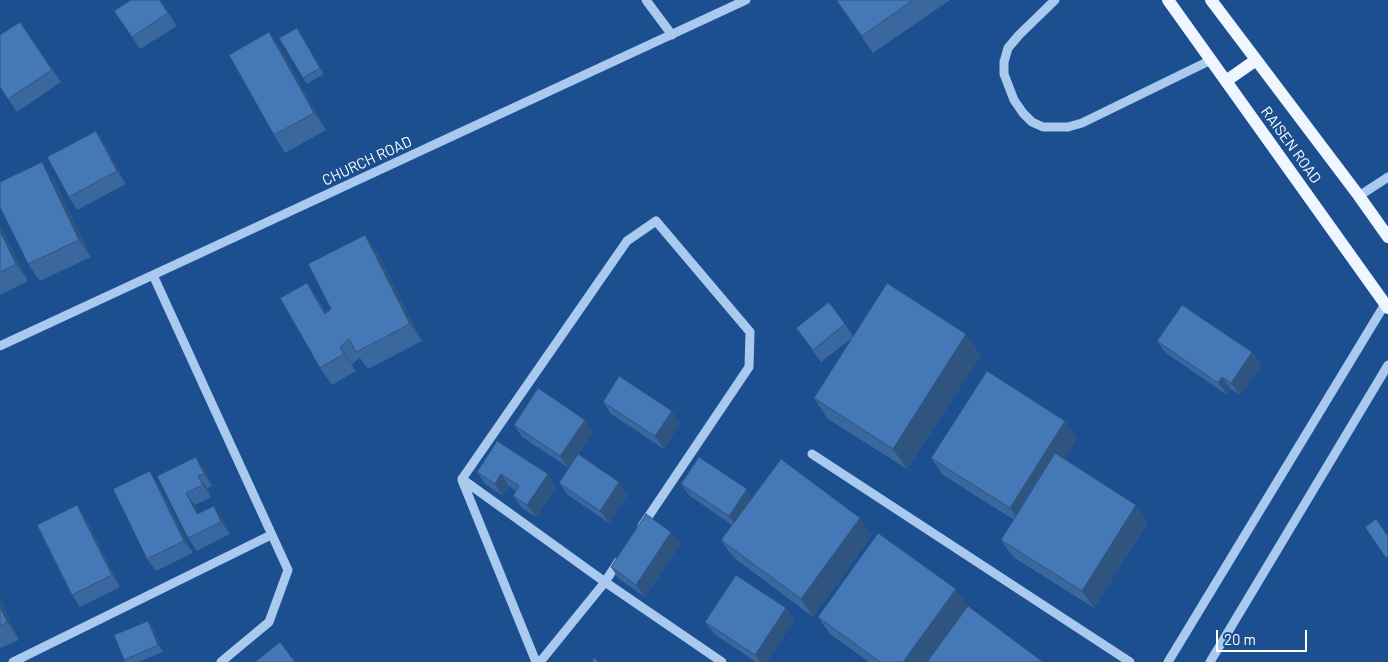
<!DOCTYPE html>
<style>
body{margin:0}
#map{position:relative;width:1388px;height:662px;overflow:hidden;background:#1b4f8f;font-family:Barlow,sans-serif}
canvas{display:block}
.scale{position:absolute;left:1216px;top:630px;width:91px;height:22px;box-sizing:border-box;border:2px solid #fff;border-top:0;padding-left:6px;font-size:15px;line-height:18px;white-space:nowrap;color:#fff;-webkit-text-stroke:4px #1b4f8f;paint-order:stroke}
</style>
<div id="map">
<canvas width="1388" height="662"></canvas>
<div class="scale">20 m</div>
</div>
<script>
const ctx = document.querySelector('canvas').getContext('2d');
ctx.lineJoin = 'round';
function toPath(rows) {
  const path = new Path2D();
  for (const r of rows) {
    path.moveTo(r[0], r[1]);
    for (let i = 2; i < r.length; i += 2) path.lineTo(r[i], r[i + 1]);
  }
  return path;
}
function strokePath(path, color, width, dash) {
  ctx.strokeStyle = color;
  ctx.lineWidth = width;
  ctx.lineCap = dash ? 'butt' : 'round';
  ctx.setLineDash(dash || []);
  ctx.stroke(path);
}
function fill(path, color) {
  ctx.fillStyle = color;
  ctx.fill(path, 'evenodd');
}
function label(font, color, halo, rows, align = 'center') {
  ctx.font = font + ' Barlow,sans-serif';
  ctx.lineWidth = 4;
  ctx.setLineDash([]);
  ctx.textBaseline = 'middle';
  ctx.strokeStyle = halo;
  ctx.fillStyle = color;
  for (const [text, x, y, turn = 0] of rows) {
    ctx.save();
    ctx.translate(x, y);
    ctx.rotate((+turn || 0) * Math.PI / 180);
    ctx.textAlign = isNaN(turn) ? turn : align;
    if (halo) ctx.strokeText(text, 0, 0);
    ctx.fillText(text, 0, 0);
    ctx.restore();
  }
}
strokePath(toPath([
 [646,0,672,35],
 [1055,0,1019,35,1008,48,1004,62,1004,74,1014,100,1023,113,1032,122,1043,127,1068,127,1082,123,1211,60],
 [1359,196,1388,177],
 [153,275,288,570,269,622,221,662],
 [0,346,746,0],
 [812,454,1130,662],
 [462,479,627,241,656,221,750,332,749,367,642,526],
 [462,479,605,582,722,662],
 [462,480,536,662],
 [13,662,271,535],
 [540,662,605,582,618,562],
 [1168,662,1385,304],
 [1210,662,1388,365]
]), '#a9c9ee', 9);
strokePath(toPath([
 [1168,0,1388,308],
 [1211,0,1359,196,1388,237],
 [1226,81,1256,60]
]), '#f0f6ff', 12);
fill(toPath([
 [131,0,160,0,177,26,140,49,114,11],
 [836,0,950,0,873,53],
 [20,22,61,82,17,112,8,99],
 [301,34,324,74,307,84,303,78],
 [281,49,326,130,285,153,274,135],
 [104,143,126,184,77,210,69,197],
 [54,179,91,257,40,281,28,264],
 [0,225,28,281,0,295],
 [365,235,377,252,422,341,368,369,360,358,352,364,356,371,332,385,320,368,319,300,326,312,331,309],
 [845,324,853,336,981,355,907,469,828,419,814,398,852,338,821,362,796,328],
 [1157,341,1252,352,1261,365,1240,395,1231,389,1227,395,1166,353],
 [603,402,680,423,664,449,611,414],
 [1065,421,1077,438,1064,459,1148,522,1094,608,1013,557,1001,540,1014,520,943,475,931,458],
 [514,425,593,432,578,454,628,494,609,523,568,495,559,483,569,468,522,437],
 [204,469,212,486,207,488,211,497,195,505,199,514,222,518,230,534,197,551,188,538,157,476],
 [477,472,548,474,556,487,536,517,522,508,513,496,516,491,509,486,503,496,485,484],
 [158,484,193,553,156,571,147,559],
 [681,484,752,497,872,535,813,617,733,557,721,540,732,525,690,496],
 [77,505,86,518,120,587,80,607,72,595],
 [671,532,680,544,645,597,619,579,611,567],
 [0,598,19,640,0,648],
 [968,606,946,636,1043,662,869,662,830,634,818,617],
 [794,620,767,662,756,662,714,634,705,622],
 [148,621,153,627,163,652,138,662,126,662,124,660]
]), '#3a679d');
fill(toPath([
 [297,28,301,34,324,74,320,68],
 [269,32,281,49,326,130,314,113],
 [96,131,104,143,126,184,117,171],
 [42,162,54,179,91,257,79,240],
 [0,225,28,281,16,264,0,231],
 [365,235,377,252,422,341,410,324],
 [307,283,319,300,337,331,325,314],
 [966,334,981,355,907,469,893,449],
 [340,347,352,364,356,371,344,354],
 [1252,352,1261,365,1240,395,1231,383],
 [1222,377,1231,389,1227,395,1218,383],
 [672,411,680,423,664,449,655,436],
 [585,420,593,432,569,468,560,456],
 [1065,421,1077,438,1022,525,1010,508],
 [196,457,204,469,212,486,204,474],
 [150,471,158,484,193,553,184,541],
 [501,474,509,486,503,496,495,484],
 [548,474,556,487,536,517,527,505],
 [198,476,207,488,211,497,203,485],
 [619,482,628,494,609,523,600,511],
 [747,489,755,502,738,528,729,516],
 [186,493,195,505,206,527,197,514],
 [77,505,86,518,120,587,112,575],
 [1136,505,1148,522,1094,608,1082,591],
 [214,506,222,518,230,534,221,522],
 [860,518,872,535,813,617,801,599],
 [671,532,680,544,645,597,636,585],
 [956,589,968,606,928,662,903,662],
 [0,598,19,640,7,622,0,607],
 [786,608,794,620,767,662,760,662,755,655],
 [148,621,153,627,163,652,158,645]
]), '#305480');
const building = toPath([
 [131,0,159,0,168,13,132,37,114,11,131,0],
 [836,0,913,0,862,36,836,0],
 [20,22,52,70,8,99,0,87,0,35,20,22],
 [297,28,320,68,303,78,279,38,297,28],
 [269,32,314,113,274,135,229,55,269,32],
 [96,131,117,171,69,197,47,157,96,131],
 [42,162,79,240,28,264,0,207,0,182,42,162],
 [0,231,16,264,0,272,0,231],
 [365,235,410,324,356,352,349,339,340,347,344,354,320,368,280,298,307,283,325,314,331,309,308,264,365,235],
 [887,283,966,334,893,449,814,398,887,283],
 [829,302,845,324,813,350,796,328,829,302],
 [1182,305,1252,352,1231,383,1222,377,1218,383,1157,341,1182,305],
 [987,371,1065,421,1010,508,931,458,987,371],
 [619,376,672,411,655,436,603,402,619,376],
 [538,388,585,420,560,456,514,425,538,388],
 [497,441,548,474,527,505,513,496,519,486,501,474,495,484,477,472,497,441],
 [1055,453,1136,505,1082,591,1001,540,1055,453],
 [578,454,619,482,600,511,559,483,578,454],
 [196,457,204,474,198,476,203,485,186,493,197,514,214,506,221,522,188,538,157,476,196,457],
 [699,457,747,489,729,516,681,484,699,457],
 [781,459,860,518,801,599,721,540,781,459],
 [150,471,184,541,147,559,113,489,150,471],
 [77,505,112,575,72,595,37,525,77,505],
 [646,514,671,532,636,585,611,567,646,514],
 [1376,519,1388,536,1388,556,1386,558,1365,527,1376,519],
 [878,533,956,589,903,662,880,662,818,617,878,533],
 [736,575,786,608,755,655,705,622,736,575],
 [968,606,1043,662,927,662,968,606],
 [0,607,7,622,0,626,0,607],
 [148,621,158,645,124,660,114,635,148,621],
 [280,642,295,662,255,662,280,642],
 [594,658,599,662,592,662,594,658]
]);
fill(building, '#4478b7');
strokePath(building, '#305480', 1);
label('15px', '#fff', '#1b4f8f', [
 ["RAISEN ROAD",1291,145,54],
 ["CHURCH ROAD",367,161,-25]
]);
</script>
